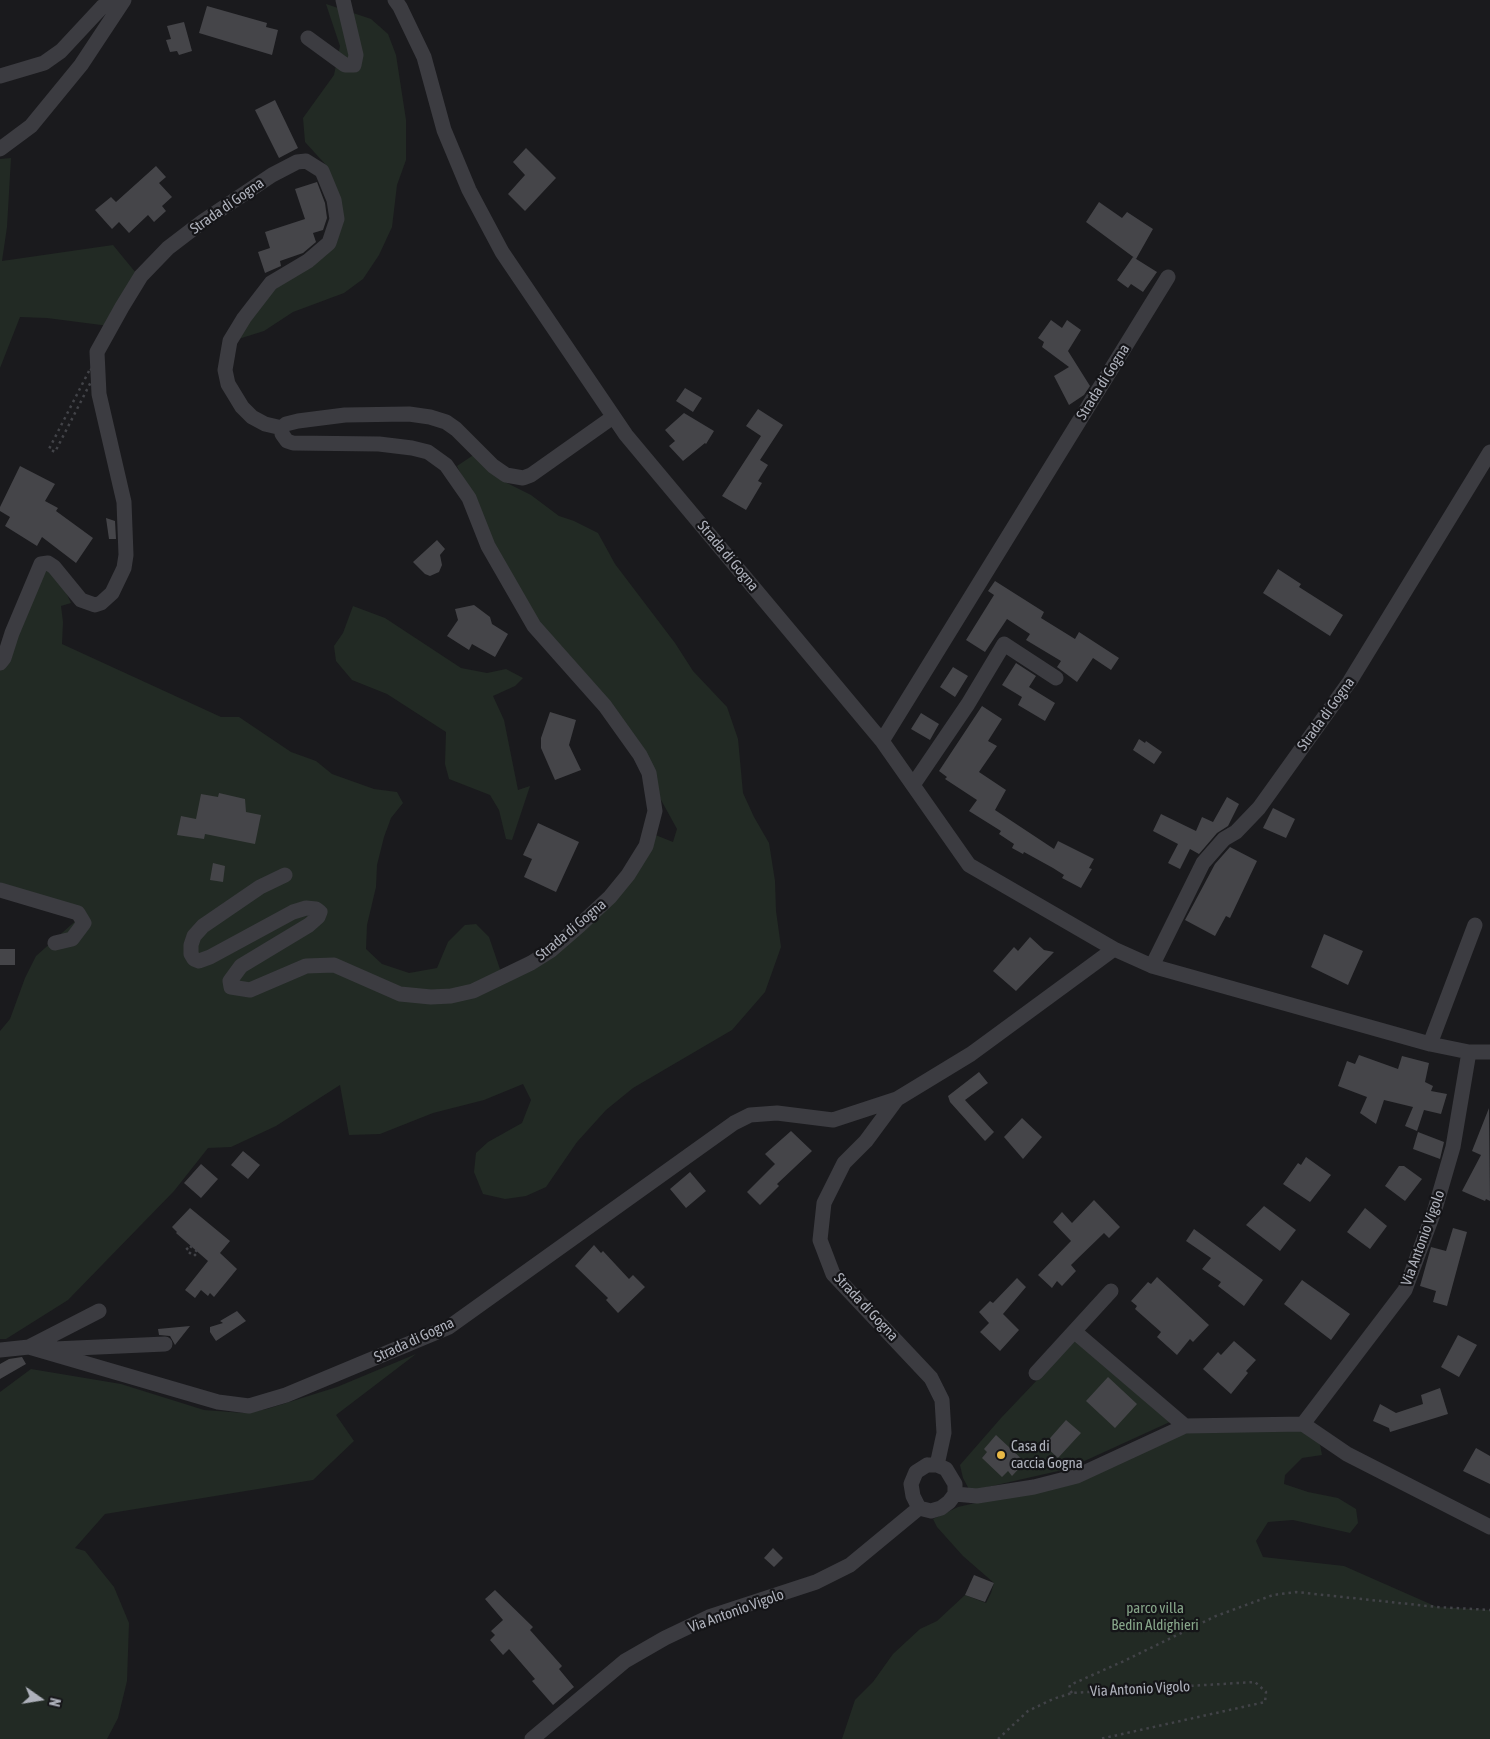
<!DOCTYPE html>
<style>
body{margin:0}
#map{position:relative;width:1490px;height:1739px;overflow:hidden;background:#1a1a1d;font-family:"Asap Condensed",sans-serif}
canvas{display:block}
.north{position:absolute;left:15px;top:1674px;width:50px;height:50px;-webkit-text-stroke:4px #151518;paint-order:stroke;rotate:103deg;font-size:14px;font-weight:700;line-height:20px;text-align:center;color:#aeb1bb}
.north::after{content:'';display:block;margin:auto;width:18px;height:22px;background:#aeb1bb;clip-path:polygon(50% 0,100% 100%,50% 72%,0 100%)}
</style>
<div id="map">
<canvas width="1490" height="1739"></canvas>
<div class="north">N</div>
</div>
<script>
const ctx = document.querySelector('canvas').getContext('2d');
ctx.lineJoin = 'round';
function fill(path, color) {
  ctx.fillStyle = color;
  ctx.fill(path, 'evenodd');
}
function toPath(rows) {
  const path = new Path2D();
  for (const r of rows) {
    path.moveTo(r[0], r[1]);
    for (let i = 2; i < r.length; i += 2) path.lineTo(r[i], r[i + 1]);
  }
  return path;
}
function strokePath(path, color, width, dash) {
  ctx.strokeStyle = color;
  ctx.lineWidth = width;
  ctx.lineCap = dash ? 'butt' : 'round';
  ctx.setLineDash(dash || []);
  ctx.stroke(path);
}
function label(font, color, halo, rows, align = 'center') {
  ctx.font = font + ' "Asap Condensed",sans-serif';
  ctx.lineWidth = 4.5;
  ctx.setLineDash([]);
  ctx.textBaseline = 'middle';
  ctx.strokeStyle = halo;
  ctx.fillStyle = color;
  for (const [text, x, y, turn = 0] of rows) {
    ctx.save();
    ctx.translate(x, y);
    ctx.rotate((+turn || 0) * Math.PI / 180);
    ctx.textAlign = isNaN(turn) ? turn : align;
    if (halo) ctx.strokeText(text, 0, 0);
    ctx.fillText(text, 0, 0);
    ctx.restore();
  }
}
fill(toPath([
 [326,4,371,19,388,34,396,55,406,120,406,160,397,185,392,227,379,255,363,279,344,293,293,312,264,331,232,341,256,306,335,237,333,181,325,164,305,142,303,118,334,75,340,46],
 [11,158,7,227,2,261,113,245,136,273,109,326,47,318,20,317,0,368,0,159],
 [475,454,501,480,531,495,559,516,574,521,598,533,615,564,675,643,693,671,727,707,738,739,743,793,754,817,769,843,775,881,776,911,781,947,765,992,732,1030,633,1088,606,1110,577,1142,546,1187,526,1196,505,1199,483,1194,474,1172,476,1153,488,1142,522,1123,531,1100,523,1084,484,1100,433,1113,380,1134,349,1135,340,1085,276,1126,231,1147,208,1148,174,1191,68,1300,6,1339,0,1339,0,1031,10,1019,25,978,36,956,80,917,0,887,0,650,38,568,54,567,71,603,61,606,63,622,62,644,221,717,239,717,291,752,316,761,332,774,374,789,397,792,403,803,391,818,384,837,377,865,376,887,367,925,366,949,382,964,409,973,437,968,448,942,465,925,476,924,489,937,502,975,612,900,648,832,673,842,677,829,638,758,529,615,457,466],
 [353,606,385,618,461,668,487,673,506,669,523,678,515,686,493,696,504,720,518,790,530,786,512,840,506,839,499,810,490,795,449,779,445,764,446,732,387,694,352,680,336,661,334,646,343,633],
 [1079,1336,1172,1421,1067,1469,970,1491,963,1478,960,1465,1001,1418],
 [416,1354,336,1415,354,1441,313,1480,105,1514,75,1548,85,1551,114,1587,129,1623,127,1681,118,1718,107,1739,0,1739,0,1392,31,1369,121,1384,204,1410,244,1413,267,1409,337,1387],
 [1303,1424,1320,1445,1322,1455,1302,1458,1285,1475,1284,1484,1308,1492,1338,1498,1356,1509,1358,1523,1350,1533,1293,1520,1268,1522,1256,1541,1263,1557,1344,1566,1437,1607,1490,1610,1490,1739,842,1739,855,1700,873,1682,893,1654,920,1629,937,1621,965,1595,986,1603,991,1593,994,1583,963,1556,937,1527,933,1519,958,1507,1075,1480,1205,1425]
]), '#222a24');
fill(toPath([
 [207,6,267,23,266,27,278,30,272,55,199,33],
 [184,22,192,51,179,55,177,51,170,52,166,40,171,39,167,26],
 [275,100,298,148,279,158,255,110],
 [526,148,556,178,525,211,508,194,525,175,513,162],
 [156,166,166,177,159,183,172,197,162,206,166,211,154,222,148,215,129,233,119,222,112,229,95,210,111,197,116,202],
 [317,182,325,203,327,218,323,230,313,233,316,242,303,253,280,261,281,266,265,273,258,252,270,248,265,232,305,219,295,189],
 [1099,202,1122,218,1127,212,1153,229,1136,259,1086,222],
 [1133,257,1157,272,1143,292,1131,284,1128,288,1117,280],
 [1051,320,1062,328,1067,320,1081,330,1068,351,1090,386,1084,395,1069,405,1054,376,1069,367,1042,347,1044,342,1038,338],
 [685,388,702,398,693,412,676,401],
 [758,409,783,425,760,460,768,465,758,481,762,483,746,510,722,496,761,436,746,426],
 [684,413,714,431,706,444,705,443,683,461,669,446,675,441,665,430],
 [20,466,55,484,45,501,58,508,56,511,93,538,76,563,42,537,37,546,5,526,10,517,0,511,0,507],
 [106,518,115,521,116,539,109,539],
 [437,540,445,549,440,555,442,565,439,572,430,576,425,574,413,562],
 [1278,569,1301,584,1299,587,1343,615,1330,636,1263,593],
 [995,581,1044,612,1041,618,1075,639,1079,632,1119,658,1111,670,1093,658,1077,682,1057,667,1061,661,1026,640,1030,634,1007,619,985,652,966,640,994,595,988,591],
 [474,605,490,617,492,624,508,634,495,657,472,644,469,650,447,636,458,620,455,609],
 [1016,663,1036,676,1029,687,1055,703,1045,721,1018,705,1022,697,1002,685],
 [953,667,968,676,955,697,940,687],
 [982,706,1002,719,988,741,997,746,979,772,1006,790,995,810,1054,849,1058,841,1094,859,1089,868,1092,869,1081,888,1062,878,1064,875,1053,868,1024,852,1023,854,1012,848,1014,844,999,834,1001,831,969,811,977,800,945,779,947,777,939,771],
 [550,712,576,720,569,745,581,770,555,780,541,748,541,738],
 [921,713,939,724,930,740,911,729],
 [1139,739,1145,743,1146,741,1162,752,1154,764,1133,750],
 [219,793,245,799,246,812,261,815,255,844,205,834,204,839,177,835,181,816,196,819,201,794,218,797],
 [1227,797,1239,804,1228,826,1217,833,1199,854,1190,849,1180,869,1168,863,1178,844,1153,831,1161,814,1196,831,1202,817,1213,822],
 [1273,808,1295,819,1286,838,1263,828],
 [538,823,579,842,556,892,524,877,532,859,523,855],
 [1230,847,1257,861,1230,918,1226,916,1215,936,1185,920,1215,864],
 [213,863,225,866,223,882,210,880],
 [1324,934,1363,951,1348,985,1311,967],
 [1030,937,1044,950,1054,952,1016,991,993,971,1014,947,1018,951],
 [0,949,15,949,15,965,0,965],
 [1359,1055,1398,1069,1402,1056,1429,1063,1425,1082,1433,1086,1431,1091,1447,1094,1441,1114,1424,1110,1417,1131,1405,1126,1413,1107,1384,1100,1376,1124,1360,1113,1367,1097,1338,1086,1347,1061,1355,1064],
 [979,1072,988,1083,965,1100,994,1132,985,1141,950,1102,948,1096],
 [1489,1108,1490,1201,1486,1199,1485,1201,1462,1191,1481,1155,1472,1151],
 [1022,1118,1042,1137,1023,1159,1004,1137],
 [791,1131,812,1151,777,1184,779,1186,760,1205,747,1192,775,1164,765,1154],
 [1418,1132,1444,1142,1440,1159,1413,1149],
 [243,1151,260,1165,248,1179,231,1165],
 [1306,1157,1331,1175,1310,1202,1283,1184,1298,1163,1301,1165],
 [201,1164,218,1179,201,1198,184,1183],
 [1399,1166,1404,1166,1422,1179,1405,1201,1385,1186],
 [690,1172,706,1191,686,1208,670,1189],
 [1094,1200,1120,1227,1109,1238,1104,1233,1071,1265,1076,1271,1062,1286,1057,1281,1052,1288,1038,1275,1071,1241,1053,1222,1062,1212,1072,1223],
 [1264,1206,1296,1230,1280,1251,1246,1225],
 [190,1208,230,1241,220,1253,237,1269,214,1297,210,1293,208,1296,201,1290,195,1298,185,1290,208,1261,176,1233,177,1232,172,1227],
 [1365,1208,1387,1226,1370,1249,1347,1232],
 [1453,1228,1467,1232,1447,1306,1433,1302,1436,1291,1420,1286,1431,1247,1446,1251],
 [1194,1229,1263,1280,1244,1306,1218,1286,1221,1282,1202,1269,1211,1258,1186,1241],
 [594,1245,601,1253,603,1251,629,1279,633,1275,645,1287,618,1313,606,1300,608,1298,575,1266],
 [1157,1277,1209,1325,1193,1342,1190,1339,1177,1355,1157,1337,1161,1332,1135,1309,1137,1306,1131,1301,1148,1282,1151,1284],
 [1017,1278,1026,1287,1003,1314,1019,1330,1000,1351,980,1332,989,1323,979,1312,990,1301,993,1303],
 [1302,1280,1350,1314,1331,1340,1284,1304],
 [237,1311,246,1321,216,1341,210,1332,210,1327,223,1323,220,1321],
 [190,1326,175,1345,170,1336,159,1335,158,1329],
 [1458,1335,1477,1345,1459,1377,1441,1367],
 [1234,1341,1256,1360,1246,1371,1248,1373,1231,1394,1203,1369,1218,1352,1221,1355],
 [22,1357,26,1364,0,1379,0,1364,9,1359],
 [1108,1377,1137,1404,1115,1428,1086,1401],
 [1440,1388,1448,1414,1390,1432,1389,1428,1373,1421,1380,1404,1396,1413,1423,1404,1421,1395],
 [1066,1420,1081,1433,1058,1458,1044,1445],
 [996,1435,1025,1462,1012,1476,1008,1471,1002,1477,982,1458,987,1452,984,1449],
 [1476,1448,1490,1456,1490,1484,1463,1471],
 [773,1548,783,1558,774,1567,764,1558],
 [974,1575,994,1583,985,1602,965,1595],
 [495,1590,533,1627,530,1630,562,1666,559,1669,574,1687,553,1705,532,1681,535,1679,509,1649,503,1655,490,1640,495,1635,491,1631,503,1620,485,1599]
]), '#454549');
strokePath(toPath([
 [90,369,96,372,55,452,49,449,90,369],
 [190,1246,198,1252,194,1256,186,1250,190,1246],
 [1072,1693,1069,1689,1070,1685,1124,1661,1216,1616,1273,1595,1296,1592,1437,1607,1490,1610],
 [998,1739,1028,1711,1053,1699,1072,1693,1255,1682,1266,1692,1265,1702,1100,1739]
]), '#424348', 2.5, [2.5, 4]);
strokePath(toPath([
 [395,0,400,7,424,57,444,130,469,190,502,252,626,435,882,741,969,865,1114,949,1152,966,1430,1044,1469,1052,1490,1052],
 [308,38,345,65,354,65,356,55,343,0],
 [0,76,44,63,61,51,102,7,112,0],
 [0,149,31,126,81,65,124,0],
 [282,428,282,434,287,441,293,443,379,444,412,448,428,452,446,465,469,498,488,546,534,626,605,706,640,755,649,773,655,811,646,846,628,875,610,897,580,925,550,951,531,963,473,991,451,996,431,997,400,994,334,965,306,966,250,990,231,987,230,981,241,966,309,925,318,917,320,912,316,909,306,908,293,912,210,957,199,961,194,959,191,954,191,945,194,936,203,926,260,887,285,875],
 [0,663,4,658,12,633,41,564,48,563,54,567,81,600,95,605,101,603,112,593,124,568,126,555,124,502,99,394,97,352,122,307,141,276,168,248,202,222,272,175,297,162,306,161,322,171,334,200,337,219,329,243,308,261,271,283,244,318,230,341,225,370,228,384,242,407,252,417,265,424,282,428,286,424,298,421,345,415,409,414,430,417,446,422,456,429,493,466,506,475,523,478,531,475,613,417],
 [882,741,1168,277],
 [913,785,968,704,1004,644,1056,678],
 [0,890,78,913,84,923,72,939,55,943],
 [1152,966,1203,863,1224,839,1236,832,1259,808,1350,681,1490,452],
 [1430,1044,1475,925],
 [897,1099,866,1141,844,1163,824,1203,820,1240,833,1274,931,1378,942,1400,944,1433,937,1465],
 [1075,1332,1185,1426],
 [29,1347,218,1402,249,1406,286,1395,449,1327,734,1123,750,1115,777,1113,833,1120,897,1099,971,1054,1114,949],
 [29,1347,99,1311],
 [0,1350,29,1347,54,1349,165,1344],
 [1036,1373,1111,1291],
 [1303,1424,1405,1290,1435,1209,1453,1147,1469,1052],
 [927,1465,937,1465,946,1469,955,1484,955,1494,949,1502,941,1508,931,1511,919,1508,913,1496,911,1484,916,1472,927,1465],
 [955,1494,977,1496,1034,1487,1077,1476,1185,1426,1303,1424,1347,1454,1490,1527],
 [532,1739,625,1661,665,1638,709,1617,816,1582,850,1565,919,1508]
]), '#3c3c41', 15);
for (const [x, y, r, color] of [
 [1001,1455,5,"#e9b846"]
]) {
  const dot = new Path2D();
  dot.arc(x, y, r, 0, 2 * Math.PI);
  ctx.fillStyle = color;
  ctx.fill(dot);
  strokePath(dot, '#151518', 2);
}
label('15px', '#aeb1bb', '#151518', [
 ["Strada di Gogna",227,206,-35],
 ["Strada di Gogna",1103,382,-58],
 ["Strada di Gogna",728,556,50],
 ["Strada di Gogna",1326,714,-54],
 ["Strada di Gogna",571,930,-40],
 ["Via Antonio Vigolo",1423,1238,-70],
 ["Strada di Gogna",866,1307,47],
 ["Strada di Gogna",414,1340,-25],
 ["Via Antonio Vigolo",736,1611,-20],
 ["Via Antonio Vigolo",1140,1689,-3]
]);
label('15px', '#aeb1bb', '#151518', [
 ["Casa di",1011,1446],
 ["caccia Gogna",1011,1463]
], 'left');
label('15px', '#86a589', '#151518', [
 ["parco villa",1155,1608],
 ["Bedin Aldighieri",1155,1625]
]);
</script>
